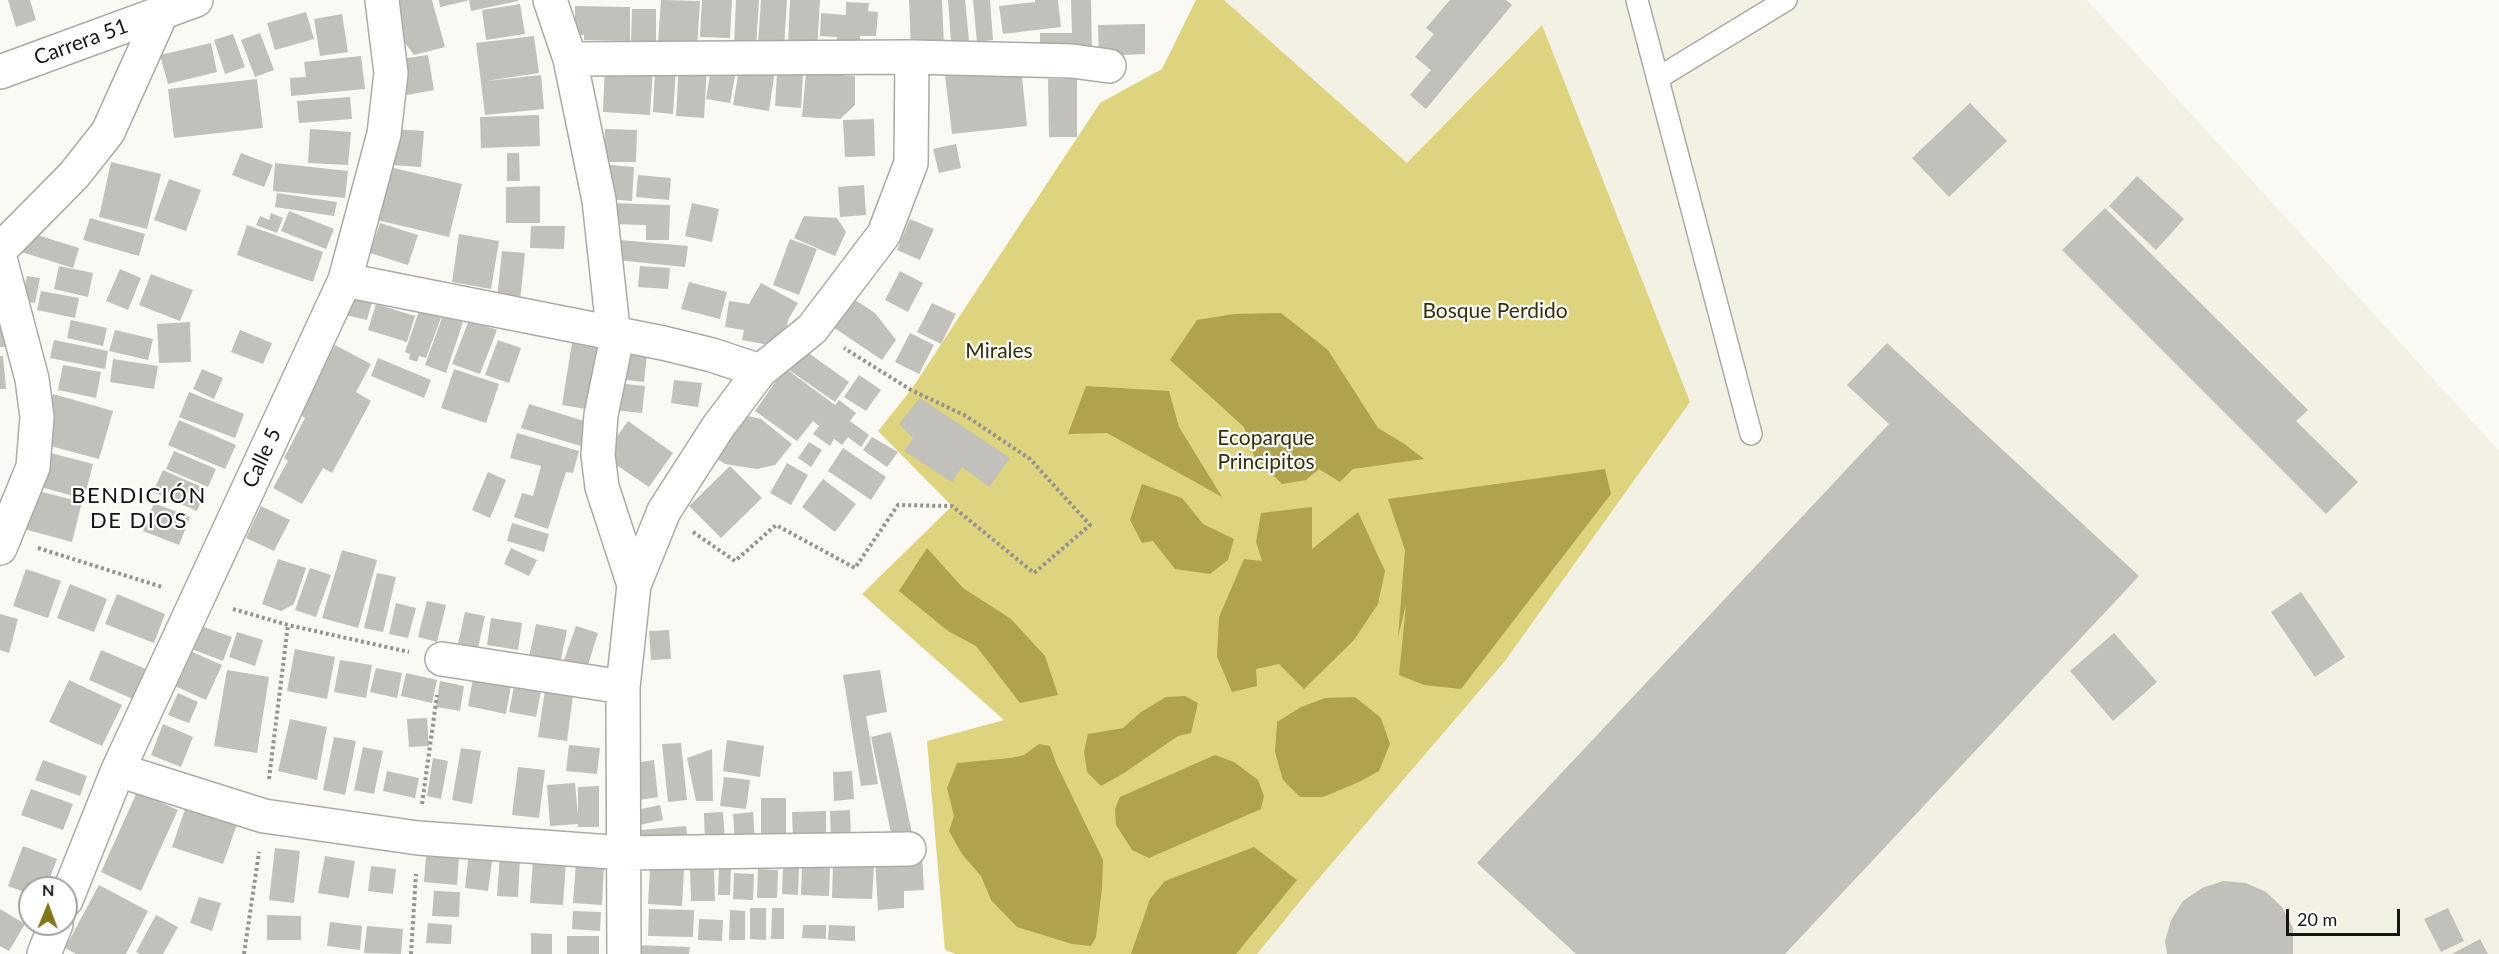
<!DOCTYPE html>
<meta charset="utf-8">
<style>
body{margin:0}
#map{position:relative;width:2499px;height:954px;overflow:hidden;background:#faf9f3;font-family:Lato,sans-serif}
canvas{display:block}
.north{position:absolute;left:18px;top:876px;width:60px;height:60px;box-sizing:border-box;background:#fff;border:2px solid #a1a1a0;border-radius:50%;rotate:1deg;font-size:16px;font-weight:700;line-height:24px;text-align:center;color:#151512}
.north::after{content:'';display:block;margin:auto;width:21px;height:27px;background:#81761a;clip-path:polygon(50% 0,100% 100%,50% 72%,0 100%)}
.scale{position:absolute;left:2286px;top:909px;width:114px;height:27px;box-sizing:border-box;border:3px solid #151512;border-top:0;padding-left:8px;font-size:18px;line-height:21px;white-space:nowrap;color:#151512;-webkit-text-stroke:4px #fff;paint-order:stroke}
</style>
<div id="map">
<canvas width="2499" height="954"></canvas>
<div class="north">N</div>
<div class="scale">20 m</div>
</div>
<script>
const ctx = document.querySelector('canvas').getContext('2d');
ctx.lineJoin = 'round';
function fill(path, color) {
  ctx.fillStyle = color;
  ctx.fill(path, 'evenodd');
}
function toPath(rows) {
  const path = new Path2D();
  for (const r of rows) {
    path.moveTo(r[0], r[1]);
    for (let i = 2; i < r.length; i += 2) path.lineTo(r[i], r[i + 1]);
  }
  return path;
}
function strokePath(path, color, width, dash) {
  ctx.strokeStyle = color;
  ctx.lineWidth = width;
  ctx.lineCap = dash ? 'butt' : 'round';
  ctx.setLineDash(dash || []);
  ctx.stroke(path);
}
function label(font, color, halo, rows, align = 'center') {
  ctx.font = font + ' Lato,sans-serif';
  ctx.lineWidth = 4.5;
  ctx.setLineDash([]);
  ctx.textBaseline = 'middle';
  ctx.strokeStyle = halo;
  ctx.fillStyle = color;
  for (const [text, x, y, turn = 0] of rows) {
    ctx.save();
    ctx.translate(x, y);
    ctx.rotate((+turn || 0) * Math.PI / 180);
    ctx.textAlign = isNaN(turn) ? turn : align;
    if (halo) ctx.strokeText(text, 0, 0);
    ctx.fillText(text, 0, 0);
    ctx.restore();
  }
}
fill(toPath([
 [1224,0,2087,0,2499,451,2499,954,1257,954,1315,883,1505,661,1690,402,1421,177]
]), '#f2f1e3');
fill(toPath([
 [1196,0,1224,0,1407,163,1542,25,1690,402,1505,661,1315,883,1257,954,956,954,945,950,927,741,1004,720,862,594,952,506,878,431,911,390,1100,103,1162,69]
]), '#ded37e');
fill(toPath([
 [1281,313,1328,350,1378,428,1403,443,1424,459,1353,469,1340,482,1319,469,1306,480,1282,484,1254,456,1244,427,1170,360,1197,320,1234,314],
 [1086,386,1169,391,1179,427,1222,497,1107,433,1068,434],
 [1605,469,1611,494,1461,689,1424,685,1399,675,1406,605,1398,637,1405,550,1388,499],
 [1142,484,1182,498,1203,524,1234,539,1228,560,1210,574,1175,569,1153,541,1142,543,1130,520],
 [1312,507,1312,549,1358,512,1385,571,1378,604,1354,640,1304,689,1279,664,1256,669,1257,686,1232,692,1217,657,1219,617,1244,559,1262,561,1256,542,1261,513],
 [927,548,963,588,1011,619,1045,656,1058,695,1020,703,976,646,948,631,899,591],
 [1185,696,1198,703,1191,733,1178,736,1124,773,1101,786,1087,772,1084,752,1088,734,1123,728,1141,712,1166,697],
 [1355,697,1381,718,1390,744,1379,771,1359,782,1323,797,1300,797,1283,780,1275,752,1277,722,1301,707,1325,698],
 [1039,744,1050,746,1056,763,1103,860,1102,889,1096,937,1091,946,1072,944,1017,927,991,900,981,876,962,854,949,831,954,816,947,788,957,763,1011,758,1024,755],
 [1215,755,1234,762,1258,780,1264,796,1261,809,1149,858,1132,850,1116,825,1115,809,1120,797],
 [1254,847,1297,880,1236,954,1131,954,1150,899,1165,881]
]), '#afa44d');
fill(toPath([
 [8,0,30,0,36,20,16,27],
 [390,0,432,0,445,47,414,55,402,39],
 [439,0,467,0,467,1,440,7],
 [469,0,518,0,518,1,471,11],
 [661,0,700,1,697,47,658,43],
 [702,0,732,0,730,38,700,37],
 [736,0,759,0,756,46,734,45],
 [761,0,787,0,784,47,758,45],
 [790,0,820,0,817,50,788,48],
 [909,0,942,0,944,47,911,49],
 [948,0,965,0,969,41,951,42],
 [973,0,990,0,993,40,977,42],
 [1035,0,1058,0,1061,27,1003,34,999,6,1035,2],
 [1071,0,1091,0,1092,54,1040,54,1040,33,1072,33],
 [1450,0,1506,0,1512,5,1426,109,1410,95,1431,70,1415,57,1434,34,1426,28],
 [846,2,869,3,868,11,878,12,876,36,860,36,860,50,837,48,837,37,820,36,821,13,846,15],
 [520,4,525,34,486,40,482,10],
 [575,6,630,7,630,41,584,40,584,35,575,35],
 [632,9,656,9,656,42,631,41],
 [306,12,314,39,275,50,267,23],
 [342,14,348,52,320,56,314,19],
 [1145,24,1145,54,1099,56,1098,25],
 [260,33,274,70,255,77,241,40],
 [233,34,245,67,225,74,214,40],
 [534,36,539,73,486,81,541,75,544,109,485,115,476,43],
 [211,43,217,72,168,84,160,55],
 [428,55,434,90,407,95,400,59],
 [361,56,365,89,291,96,290,78,306,77,304,62],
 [712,62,737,66,730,103,706,99],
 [679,63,707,65,704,118,676,116],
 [740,64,775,70,769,111,733,105],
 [605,66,653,68,650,115,603,112],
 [1021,67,1027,126,952,134,945,75],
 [655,69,676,69,673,114,653,112],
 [777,73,803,75,801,108,775,106],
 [806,73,855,76,855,105,840,119,802,117],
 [257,79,263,128,174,138,168,89],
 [1048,79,1077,79,1077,137,1049,137],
 [350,97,352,119,299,123,297,101],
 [1970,103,2007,141,1949,197,1912,158],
 [539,115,540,146,481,148,480,117],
 [874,119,875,156,845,157,843,120],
 [310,129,351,132,348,165,308,163],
 [395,129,424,131,421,167,392,165],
 [605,129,637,130,636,162,604,162],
 [956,144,961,168,939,173,933,149],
 [241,153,273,165,264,187,232,175],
 [507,153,519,153,520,181,507,181],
 [111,162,161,174,147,229,99,217],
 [275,163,348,171,345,198,273,191],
 [381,165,462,184,449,237,368,218],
 [610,165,634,167,632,201,607,199],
 [638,175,671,178,669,200,636,197],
 [2137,176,2184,219,2156,250,2109,206],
 [169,179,201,190,186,231,154,220],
 [864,185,866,215,840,217,838,187],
 [540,186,540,223,506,223,506,187],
 [277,193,337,202,334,216,275,207],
 [610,203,670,205,669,240,646,240,646,225,610,224],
 [692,203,719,209,712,242,685,236],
 [2105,208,2308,410,2296,421,2358,482,2326,514,2062,250],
 [289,211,334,229,326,249,281,231],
 [271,213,283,218,277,233,256,225,260,216,269,220],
 [804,216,837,218,846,232,835,256,794,238],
 [90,218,145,234,139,256,83,240],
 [910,219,934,229,920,260,897,250],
 [380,223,418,235,408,265,370,253],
 [247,225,323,252,313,282,237,255],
 [531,226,565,226,564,249,530,248],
 [21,230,79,248,73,268,15,250],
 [459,234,499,241,491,289,452,282],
 [790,239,817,249,799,295,773,285],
 [620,240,688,246,685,267,617,260],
 [502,251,525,253,520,301,497,299],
 [59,266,93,273,88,297,54,289],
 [640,266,670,268,668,289,638,287],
 [120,269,141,278,128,310,106,301],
 [900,271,923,283,908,312,885,300],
 [151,274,193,290,180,321,139,305],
 [27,276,40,278,35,303,22,301],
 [689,282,727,292,720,319,681,309],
 [761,283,798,303,788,320,785,338,776,337,774,346,742,340,744,330,725,327,729,301,749,304],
 [41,291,79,298,75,318,37,310],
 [347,291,373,298,367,320,341,314],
 [846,294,875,313,896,340,882,360,827,323],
 [932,303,956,314,941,344,917,332],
 [376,304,415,316,407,342,368,330],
 [420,308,442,315,426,358,419,356,417,362,409,359,410,354,405,352],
 [443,315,463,322,446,373,425,365],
 [71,320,107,328,103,346,67,338],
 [469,320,497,330,480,374,452,364],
 [0,322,6,322,6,347,0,347],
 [190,322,191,362,159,363,157,324],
 [115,330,153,339,148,360,109,351],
 [240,330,272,343,263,364,231,352],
 [910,333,934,345,919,374,895,362],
 [54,340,108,351,105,369,50,358],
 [498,340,521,348,509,383,485,375],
 [572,343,602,348,592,410,562,405],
 [1887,343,2139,576,1785,954,1576,954,1477,863,1889,424,1847,385],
 [335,345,371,364,356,392,371,401,332,473,323,468,302,504,273,488,288,461,284,458,305,418,298,414],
 [803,349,849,382,835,402,789,370],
 [621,351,647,354,644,382,618,379],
 [0,356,3,356,6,389,0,389],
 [378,358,431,380,424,398,371,376],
 [113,359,158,366,154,389,110,382],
 [63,365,101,372,96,398,58,390],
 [785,368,835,405,839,400,856,413,850,421,869,435,861,447,848,437,842,445,834,439,830,446,813,434,819,426,813,421,797,441,755,411],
 [202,369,223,378,214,399,193,389],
 [454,369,499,384,486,423,441,408],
 [859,375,881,390,866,411,844,397],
 [674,380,702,383,698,407,671,403],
 [616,383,645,386,642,413,613,410],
 [189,392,244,414,235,438,179,417],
 [53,394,113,411,99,459,39,443],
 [920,398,1010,458,989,487,962,467,952,482,904,451,913,438,899,424],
 [529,404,591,423,584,447,521,428],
 [735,413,761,419,792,444,775,465,757,469,725,464,710,454],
 [179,420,236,445,225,469,168,445],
 [628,421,673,453,649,487,603,456],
 [517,433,579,451,573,473,566,472,548,529,514,517,522,493,533,496,541,466,510,458],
 [872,437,898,452,887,467,863,450],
 [809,442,822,450,811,467,798,458],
 [843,448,886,477,871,500,828,471],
 [39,450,93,464,84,499,30,484],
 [174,451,216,469,208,487,166,469],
 [787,463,808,475,791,505,770,493],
 [730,466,762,498,721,538,689,506],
 [163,470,206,489,197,511,153,492],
 [488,472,506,480,490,518,472,510],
 [823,479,856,504,835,532,802,507],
 [30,489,82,502,72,542,20,528],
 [154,503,190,517,179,545,143,531],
 [261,506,290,520,274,551,246,538],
 [512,523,549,534,544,552,507,541],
 [511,548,537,560,529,576,504,564],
 [342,550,377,560,358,628,322,618],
 [278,559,306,568,294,604,281,611,262,604],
 [310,568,331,575,316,617,295,610],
 [26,569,61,581,48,618,13,606],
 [377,573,396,577,383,632,364,628],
 [70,584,107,599,94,632,57,618],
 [2301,592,2345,657,2315,677,2271,612],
 [117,594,165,614,154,643,105,624],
 [427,601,446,605,437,642,418,637],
 [396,603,416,608,408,638,389,634],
 [465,612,485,616,478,648,458,644],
 [0,614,18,619,9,653,0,650],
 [491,618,522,623,518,650,487,645],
 [536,624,567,630,560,664,529,657],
 [198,625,232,637,223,661,189,648],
 [576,626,598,633,587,668,564,660],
 [669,630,671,659,651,660,649,631],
 [237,632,263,640,255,666,229,657],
 [2114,633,2157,682,2113,721,2070,671],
 [295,649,335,657,327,699,287,691],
 [101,650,146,669,133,699,89,680],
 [190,651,222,665,206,700,175,686],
 [340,660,372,665,366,698,334,692],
 [376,668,402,673,397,698,370,692],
 [227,670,269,677,257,753,214,746],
 [880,670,887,712,866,716,878,784,861,786,843,675],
 [406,673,437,680,432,703,401,696],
 [474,673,512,680,506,714,468,706],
 [69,680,122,705,102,746,49,722],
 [440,681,464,686,460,711,436,707],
 [515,681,542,686,536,717,509,712],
 [546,683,574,687,567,741,538,737],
 [178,693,198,702,189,723,168,715],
 [427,718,429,746,409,747,407,719],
 [290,719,327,727,317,780,278,771],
 [163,724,193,737,181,767,151,755],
 [891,732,914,843,894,847,871,737],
 [334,737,356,741,345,795,323,790],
 [727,740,764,746,760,777,723,771],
 [681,743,687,800,668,802,662,744],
 [569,745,600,748,597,774,566,771],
 [363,747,383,751,374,794,354,790],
 [461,748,481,751,472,804,452,800],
 [712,749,713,801,696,801,687,758],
 [433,758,448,761,441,799,427,796],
 [43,760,87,776,80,796,35,780],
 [654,760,658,797,640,800,635,763],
 [518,767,545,770,539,818,512,815],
 [387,771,419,778,415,798,383,791],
 [852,771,854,799,834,801,833,772],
 [724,777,750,780,746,809,720,806],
 [575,783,578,815,578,787,599,786,599,827,578,827,578,824,550,826,547,785],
 [31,789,73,804,63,830,21,815],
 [137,792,178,810,141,891,101,872],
 [190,795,241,813,223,864,172,847],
 [761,798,786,798,786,839,761,839],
 [660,805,663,820,640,825,637,810],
 [850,810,851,839,831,840,830,811],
 [826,811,826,837,793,839,792,812],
 [723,812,725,841,705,842,704,813],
 [753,812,755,841,735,842,733,814],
 [686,826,688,840,642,844,641,830],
 [427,842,460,844,457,885,424,882],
 [23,846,57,859,46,888,30,888,30,894,8,886],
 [275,848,300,851,294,903,269,900],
 [469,851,493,854,488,891,465,888],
 [500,853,520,855,518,897,497,896],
 [922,855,924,890,904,891,904,908,878,910,875,858],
 [325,856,355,861,349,898,318,893],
 [533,859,566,862,563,905,530,903],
 [576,862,604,864,602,905,573,903],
 [833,864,874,866,872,899,832,898],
 [802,865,830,866,829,896,801,895],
 [371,866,396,869,393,894,368,891],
 [690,867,714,867,715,901,691,901],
 [719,867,731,868,730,895,718,895],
 [650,868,684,870,682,906,648,904],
 [783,868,799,868,798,895,782,894],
 [758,869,778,870,777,898,757,898],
 [734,873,754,874,753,900,733,899],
 [2223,881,2246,883,2266,892,2282,907,2293,928,2293,954,2167,954,2165,941,2171,920,2183,901,2202,888],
 [99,885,148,911,126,954,76,954,65,948],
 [434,891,460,892,459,917,432,916],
 [199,897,221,903,212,931,190,923],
 [750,908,766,908,766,940,750,939],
 [772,908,784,908,784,939,771,939],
 [2448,908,2464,941,2441,952,2424,919],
 [0,909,25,924,9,951,0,946],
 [649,909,694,910,693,937,648,936],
 [730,910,745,911,745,940,729,940],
 [573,911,601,912,600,931,572,929],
 [156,915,178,927,163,954,140,954,136,952],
 [267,915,301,916,301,940,267,940],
 [699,919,723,920,722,941,698,940],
 [330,922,362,926,360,950,327,946],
 [428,923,452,925,451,944,426,943],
 [803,925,826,925,826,939,802,938],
 [829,925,855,926,855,941,828,940],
 [367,926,403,929,401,954,364,953],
 [531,933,552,934,552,954,531,954],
 [567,936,599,936,599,954,567,954],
 [2480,939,2488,954,2452,954],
 [637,945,690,947,689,954,637,954]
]), '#c1c0ba');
const lane = toPath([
 [1637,0,1751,434],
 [1658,78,1786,0]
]);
const street = toPath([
 [550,0,570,59,599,200,615,347,601,415,598,455,602,487,634,585],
 [570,59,912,57,1072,61,1109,66],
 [0,72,196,0],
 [0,250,74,175,108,132,162,12],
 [0,258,32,379,37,417,33,467,0,548],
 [345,280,663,343,712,355,760,371],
 [442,659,623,687],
 [118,770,264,816,418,838,625,853,909,849],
 [66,900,118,770,345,280,384,134,391,73,382,0],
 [44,954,56,924],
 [624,954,623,687,634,585,664,511,718,427,760,371,812,329,884,234,911,163,912,57]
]);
strokePath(lane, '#ababa5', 24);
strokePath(street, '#ababa5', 36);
strokePath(toPath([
 [693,532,735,561,776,525,855,568,898,505,952,506,1034,573,1090,525,1030,459,966,416,911,390,844,348],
 [38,548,162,587],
 [233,609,288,625,409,652],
 [269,779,288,625],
 [422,804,437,695],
 [244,954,259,852],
 [411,954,416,874]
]), '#94938e', 4, [3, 3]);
strokePath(lane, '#fff', 21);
strokePath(street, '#fff', 33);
label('21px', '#151512', '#fff', [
 ["Carrera 51",81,42,-20],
 ["Calle 5",262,458,-65]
]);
label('21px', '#342f08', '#fff', [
 ["Bosque Perdido",1495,311],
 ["Mirales",999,351],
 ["Ecoparque",1266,438],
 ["Principitos",1266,462]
]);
ctx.letterSpacing = '1.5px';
label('22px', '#151512', '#fff', [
 ["BENDICIÓN",139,496],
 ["DE DIOS",139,521]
]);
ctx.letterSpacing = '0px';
</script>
